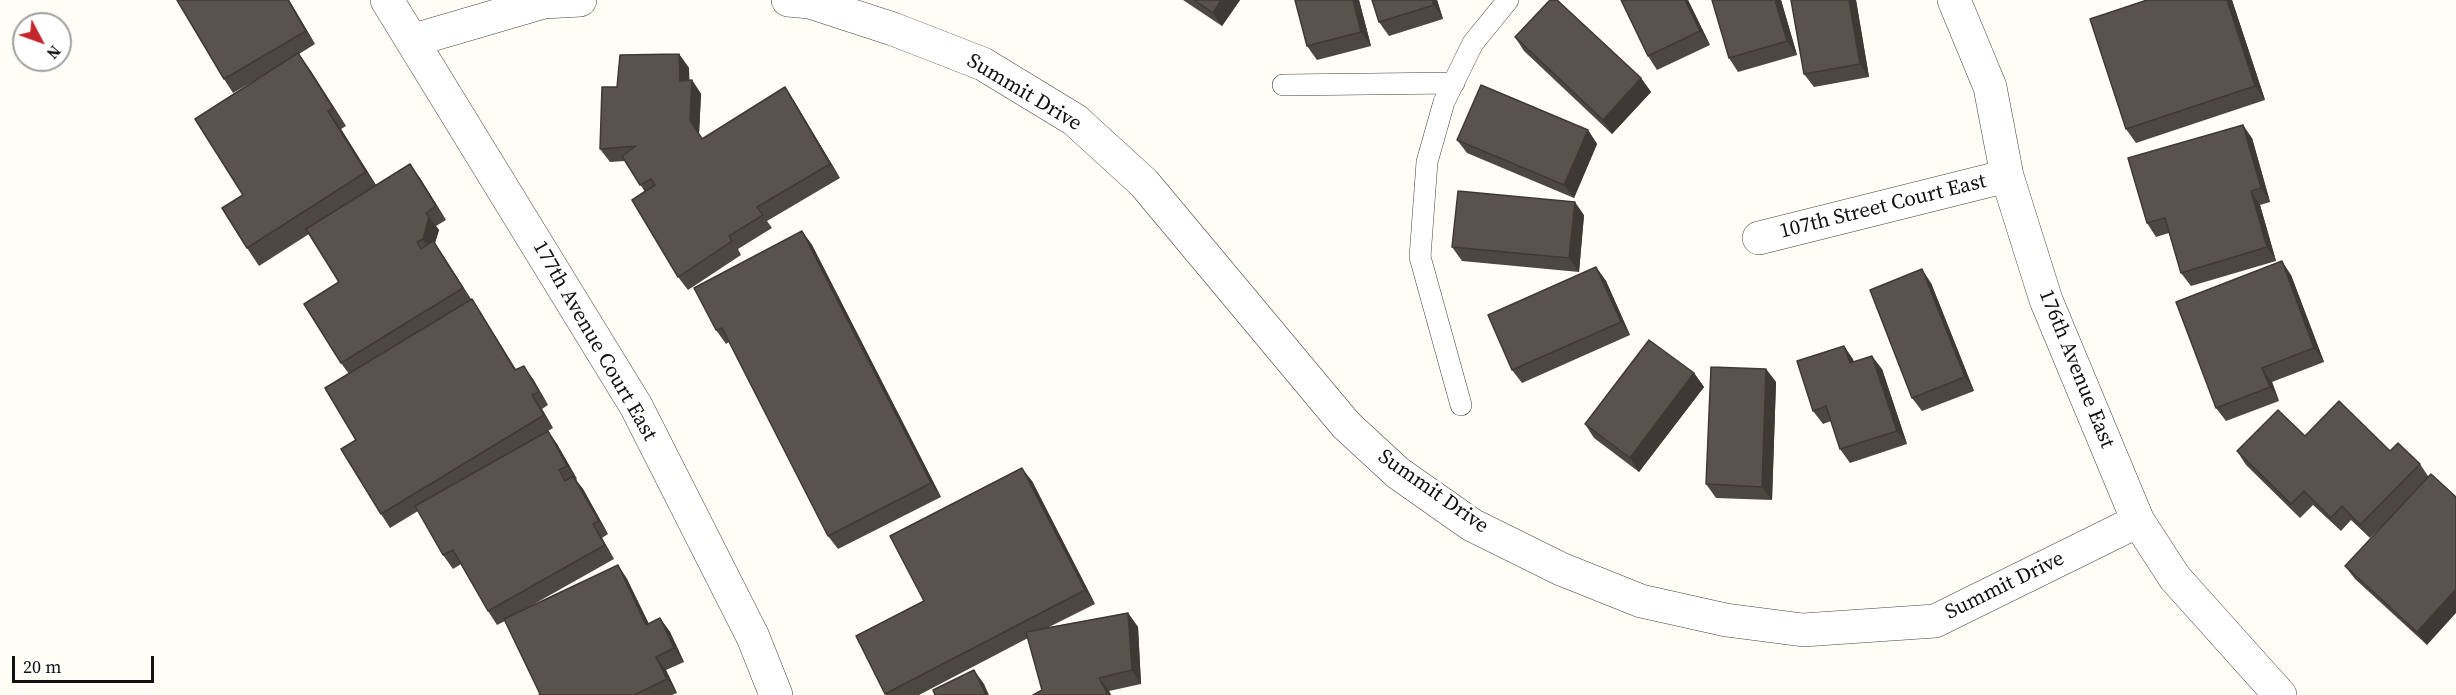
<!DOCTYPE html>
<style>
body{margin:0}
#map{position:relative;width:2456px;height:695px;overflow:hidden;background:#fffdf5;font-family:"Source Serif 4",serif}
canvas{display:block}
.north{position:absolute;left:12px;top:12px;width:60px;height:60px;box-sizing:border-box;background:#fff;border:2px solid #a0a0a0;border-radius:50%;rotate:131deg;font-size:16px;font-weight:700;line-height:24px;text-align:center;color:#111}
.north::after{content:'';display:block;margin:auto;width:21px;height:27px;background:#c4262e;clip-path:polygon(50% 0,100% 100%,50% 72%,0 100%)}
.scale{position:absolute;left:12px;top:656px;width:142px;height:27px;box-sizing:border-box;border:3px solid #111;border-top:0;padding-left:8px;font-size:18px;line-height:21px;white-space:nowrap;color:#111;-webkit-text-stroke:4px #fff;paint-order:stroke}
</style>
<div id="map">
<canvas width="2456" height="695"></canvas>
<div class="north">N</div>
<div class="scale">20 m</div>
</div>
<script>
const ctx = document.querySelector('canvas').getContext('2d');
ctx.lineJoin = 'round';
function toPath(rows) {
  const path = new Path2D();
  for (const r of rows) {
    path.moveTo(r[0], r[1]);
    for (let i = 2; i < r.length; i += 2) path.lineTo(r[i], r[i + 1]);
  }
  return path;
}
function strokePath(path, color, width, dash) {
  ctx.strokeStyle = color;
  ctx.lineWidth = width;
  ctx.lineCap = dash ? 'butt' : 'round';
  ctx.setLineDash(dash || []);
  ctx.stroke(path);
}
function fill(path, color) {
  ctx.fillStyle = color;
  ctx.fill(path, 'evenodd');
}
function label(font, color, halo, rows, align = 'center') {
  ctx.font = font + ' "Source Serif 4",serif';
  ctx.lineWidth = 6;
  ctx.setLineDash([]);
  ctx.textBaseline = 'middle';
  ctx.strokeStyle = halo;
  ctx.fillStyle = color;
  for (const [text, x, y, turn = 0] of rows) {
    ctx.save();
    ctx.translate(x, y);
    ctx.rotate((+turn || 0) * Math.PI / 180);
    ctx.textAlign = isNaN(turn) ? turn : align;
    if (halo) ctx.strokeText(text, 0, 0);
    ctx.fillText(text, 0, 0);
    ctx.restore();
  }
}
const lane = toPath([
 [1283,85,1454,83],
 [1461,405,1420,257,1427,162,1444,102,1473,43,1508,0]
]);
const street = toPath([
 [387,0,636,406,753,637,776,695],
 [788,0,810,2,893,29,983,64,1075,120,1144,183,1346,425,1398,473,1472,525,1561,569,1641,601,1726,620,1803,630,1935,621,2138,521],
 [1954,0,1990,87,2007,176,2046,300,2138,521,2175,578,2280,695],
 [414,40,544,2,580,0],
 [1759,238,2007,176]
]);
strokePath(lane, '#444', 22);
strokePath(street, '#444', 34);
strokePath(lane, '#fff', 21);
strokePath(street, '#fff', 33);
fill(toPath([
 [177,0,289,0,315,44,299,54,346,126,341,129,376,185,420,178,446,220,436,226,439,230,435,243,471,299,481,313,516,370,533,379,548,405,542,409,553,428,548,431,557,444,577,479,576,480,583,489,608,534,602,538,614,559,527,608,618,565,627,579,649,624,660,618,670,632,684,662,666,670,677,693,672,695,539,695,540,694,505,621,497,625,488,611,461,564,453,569,443,555,418,511,390,528,381,514,356,440,349,374,341,363,339,282,309,234,259,266,247,248,243,195,272,70,233,93,224,79],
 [1183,0,1240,0,1222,26],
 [1359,0,1371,46,1317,60,1307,46],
 [1372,0,1437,0,1443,19,1389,36,1379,22],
 [1688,0,1710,45,1657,70,1648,56],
 [1781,0,1797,55,1738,72,1729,58],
 [1791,0,1856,0,1869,77,1814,87,1804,74],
 [2232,0,2265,100,2136,143,2126,129],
 [1515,37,1641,78,1651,92,1612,134,1524,51],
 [679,54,689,68,689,81,692,80,701,94,699,134,702,138,794,101,840,178,767,221,772,228,738,249,741,255,688,290,678,277,645,192,625,161,610,162,600,149,617,87],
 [1588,130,1597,144,1574,198,1467,153,1457,140],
 [2252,138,2270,202,2260,205,2276,261,2191,286,2181,273,2169,233,2156,237,2147,223],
 [1584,215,1579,272,1462,261,1452,247],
 [802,231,812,245,941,497,838,549,828,536,729,342,726,344,716,330],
 [1596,267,1606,281,1630,335,1522,383,1512,370],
 [2291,275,2324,362,2272,382,2279,401,2226,421,2216,408],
 [1931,283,1974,391,1922,411,1912,398],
 [1844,346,1854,362,1882,369,1907,444,1850,463,1840,449,1831,421,1823,424,1813,411],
 [1766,369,1776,382,1772,500,1716,498,1706,484],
 [1694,373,1704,387,1639,472,1594,438,1585,424],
 [2305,436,2390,451,2420,464,2428,476,2427,645,2355,579,2345,566,2386,522,2370,538,2351,520,2341,531,2313,505,2300,518,2246,465,2237,451],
 [1032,481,1095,604,1049,627,1128,613,1138,627,1141,684,1109,691,1111,695,1033,695,1042,690,1028,638,919,695,886,695,856,636,924,601]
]), '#4d4742');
fill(toPath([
 [288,0,289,0,315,44,306,31],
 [1221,0,1240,0,1222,26,1213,13],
 [1353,0,1359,0,1371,46,1361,32],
 [1432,0,1437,0,1443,19,1434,5],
 [1685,0,1688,0,1710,45,1700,31],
 [1775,0,1781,0,1797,55,1787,41],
 [1849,0,1856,0,1869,77,1860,64],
 [2227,0,2232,0,2265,100,2255,86],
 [298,53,311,71,346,126,333,108],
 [679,54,689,68,690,95,680,81],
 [1641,78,1651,92,1612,134,1603,120],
 [692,80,701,94,699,134,690,120],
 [785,87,794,101,840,178,830,164],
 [328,111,341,129,379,190,366,172],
 [2243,125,2252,138,2270,202,2261,188],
 [1588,130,1597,144,1574,198,1564,185],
 [410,164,420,178,446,220,436,206],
 [2251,191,2260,205,2276,261,2267,247],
 [1575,202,1584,215,1579,272,1569,258],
 [429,217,439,230,435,243,472,301,463,288,432,252,423,239],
 [802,231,812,245,941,497,931,483],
 [2282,261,2291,275,2324,362,2314,348],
 [1596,267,1606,281,1630,335,1621,322],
 [1922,269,1931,283,1974,391,1965,377],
 [472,299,481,313,525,384,515,370],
 [1844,346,1853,359,1859,377,1850,363],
 [1872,356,1882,369,1907,444,1897,431],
 [524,366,533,379,548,405,539,392],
 [2262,368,2272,382,2279,401,2270,387],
 [1766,369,1776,382,1772,500,1762,487],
 [1694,373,1704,387,1639,472,1630,458],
 [532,395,542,409,553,428,544,415],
 [548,431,557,444,577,479,567,466],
 [1022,468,1032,481,1095,604,1085,590],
 [573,476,583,489,608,534,599,521],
 [593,524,602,538,614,559,605,545],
 [618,565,627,579,656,639,646,625],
 [2456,589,2456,613,2427,645,2417,632],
 [1128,613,1138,627,1141,684,1132,670],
 [660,618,670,632,684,662,674,648],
 [656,657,666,670,677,693,667,679],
 [974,670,984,684,989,695,986,695],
 [1099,678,1109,691,1111,695,1108,695]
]), '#3f3936');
const building = toPath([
 [177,0,288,0,306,31,224,79,177,0],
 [1194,0,1221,0,1213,13,1194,0],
 [1295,0,1353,0,1361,32,1307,46,1295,0],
 [1372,0,1432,0,1434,5,1379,22,1372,0],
 [1550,0,1557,0,1641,78,1603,120,1515,37,1550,0],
 [1621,0,1685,0,1700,31,1648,56,1621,0],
 [1712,0,1775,0,1787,41,1729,58,1712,0],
 [1791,0,1849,0,1860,64,1804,74,1791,0],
 [2147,0,2227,0,2255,86,2126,129,2090,19,2147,0],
 [298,53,333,108,328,111,366,172,247,248,222,208,243,195,195,119,298,53],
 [679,54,680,81,692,80,690,120,702,139,785,87,830,164,757,207,763,215,729,236,732,241,678,277,632,200,655,185,651,179,640,185,622,156,636,146,600,149,602,87,617,87,620,55,679,54],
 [1481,85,1588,130,1564,185,1457,140,1481,85],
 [2243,125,2261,188,2251,191,2267,247,2181,273,2165,218,2147,223,2128,158,2243,125],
 [410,164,436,206,426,213,429,217,423,239,417,242,421,249,433,241,463,288,341,363,304,304,339,282,306,229,410,164],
 [1458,191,1575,202,1569,258,1452,247,1458,191],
 [802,231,931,483,828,536,722,328,716,330,694,288,802,231],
 [2282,261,2314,348,2262,368,2270,387,2216,408,2176,302,2282,261],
 [1596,267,1621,322,1512,370,1488,315,1596,267],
 [1922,269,1965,377,1912,398,1870,290,1922,269],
 [472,299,515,370,524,366,539,392,532,395,544,415,381,514,341,449,356,440,325,388,472,299],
 [1649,340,1694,373,1630,458,1585,424,1649,340],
 [1844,346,1850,363,1872,356,1897,431,1840,449,1826,406,1813,411,1797,361,1844,346],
 [1711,367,1766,369,1762,487,1706,484,1711,367],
 [2339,401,2390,451,2398,443,2420,464,2360,525,2342,506,2331,518,2304,491,2291,504,2237,451,2278,410,2305,436,2339,401],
 [548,431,567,466,559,470,565,481,573,476,599,521,593,524,605,545,488,611,453,550,443,555,415,506,548,431],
 [1022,468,1085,590,885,694,856,636,924,601,890,536,1022,468],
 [2431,474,2456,497,2456,589,2417,632,2345,566,2431,474],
 [618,565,646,625,660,618,674,648,656,657,667,679,634,695,539,695,540,694,504,619,618,565],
 [1128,613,1132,670,1099,678,1108,695,1033,695,1042,690,1026,632,1128,613],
 [974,670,986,695,935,695,933,690,974,670]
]);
fill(building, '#5a524d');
strokePath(building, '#3f3936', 1.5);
label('21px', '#111', '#fff', [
 ["Summit Drive",1024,93,31],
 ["107th Street Court East",1883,207,-14],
 ["177th Avenue Court East",594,341,60],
 ["176th Avenue East",2076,369,68],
 ["Summit Drive",1433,492,35],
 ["Summit Drive",2005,586,-26]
]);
</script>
